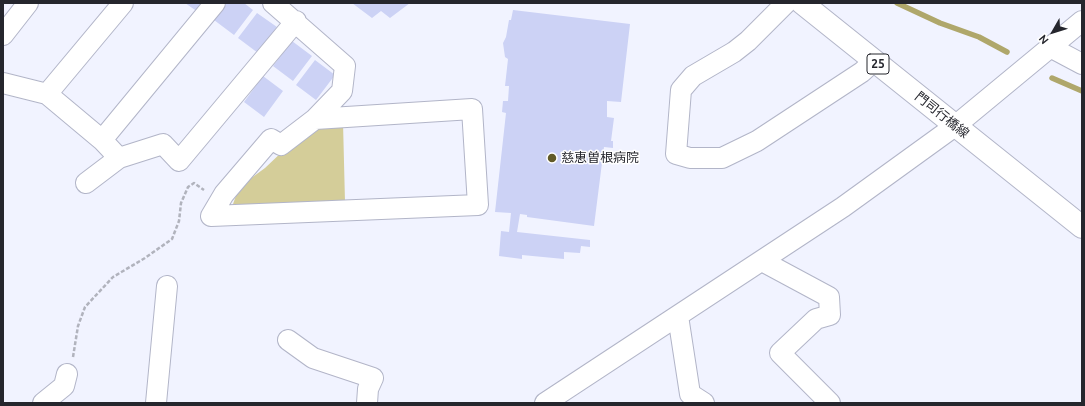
<!DOCTYPE html>
<meta charset="utf-8">
<style>
body{margin:0}
#map{position:relative;width:1085px;height:406px;overflow:hidden;background:#f1f3ff;font-family:Ubuntu,sans-serif}
canvas{display:block}
.frame{position:absolute;inset:0;border:4px solid #25262d;pointer-events:none}
.north{position:absolute;left:1033px;top:12px;width:40px;height:40px;-webkit-text-stroke:3px #fff;paint-order:stroke;rotate:231deg;font-size:11px;font-weight:700;line-height:16px;text-align:center;color:#25262d}
.north::after{content:'';display:block;margin:auto;width:14px;height:18px;background:#25262d;clip-path:polygon(50% 0,100% 100%,50% 72%,0 100%)}
</style>
<div id="map">
<canvas width="1085" height="406"></canvas>
<div class="frame"></div>
<div class="north">N</div>
</div>
<script>
const ctx = document.querySelector('canvas').getContext('2d');
ctx.lineJoin = 'round';
function fill(path, color) {
  ctx.fillStyle = color;
  ctx.fill(path, 'evenodd');
}
function toPath(rows) {
  const path = new Path2D();
  for (const r of rows) {
    path.moveTo(r[0], r[1]);
    for (let i = 2; i < r.length; i += 2) path.lineTo(r[i], r[i + 1]);
  }
  return path;
}
function strokePath(path, color, width, dash) {
  ctx.strokeStyle = color;
  ctx.lineWidth = width;
  ctx.lineCap = dash ? 'butt' : 'round';
  ctx.setLineDash(dash || []);
  ctx.stroke(path);
}
function label(font, color, halo, rows, align = 'center') {
  ctx.font = font + ' Ubuntu,"Noto Sans JP",sans-serif';
  ctx.lineWidth = 3;
  ctx.setLineDash([]);
  ctx.textBaseline = 'middle';
  ctx.strokeStyle = halo;
  ctx.fillStyle = color;
  for (const [text, x, y, turn = 0] of rows) {
    ctx.save();
    ctx.translate(x, y);
    ctx.rotate((+turn || 0) * Math.PI / 180);
    ctx.textAlign = isNaN(turn) ? turn : align;
    if (halo) ctx.strokeText(text, 0, 0);
    ctx.fillText(text, 0, 0);
    ctx.restore();
  }
}
fill(toPath([
 [343,122,345,202,232,207,239,187,265,168,284,150,315,126]
]), '#d4cd99');
strokePath(toPath([
 [897,3,940,23,979,37,1007,52],
 [1052,78,1082,91]
]), '#afa76b', 5.5);
fill(toPath([
 [185,3,205,3,198,12],
 [227,3,244,3,253,10,234,35,214,20],
 [352,3,410,3,390,18,381,11,372,18],
 [513,10,630,24,621,102,607,101,607,117,614,118,611,141,613,141,613,148,604,147,594,226,527,217,527,215,520,214,517,232,590,240,590,247,581,246,580,253,564,252,564,259,522,255,522,259,499,256,501,231,509,232,511,213,495,212,506,113,502,112,503,101,508,101,509,86,505,86,508,59,505,57,503,43,506,37,509,20,511,20],
 [257,13,277,27,258,53,238,38],
 [292,41,312,56,293,81,273,66],
 [315,60,335,75,316,100,296,85],
 [263,76,283,91,264,117,244,102]
]), '#ccd2f5');
const minor = toPath([
 [786,3,748,41,734,52,693,76,681,90,676,154,690,158,722,158,757,141,862,72,874,61],
 [3,35,28,3],
 [1050,47,1082,64],
 [3,83,47,94,102,140,215,3],
 [47,94,123,3],
 [102,140,119,158,163,144,179,161,296,21],
 [86,183,119,158],
 [211,216,478,205,472,109,315,119],
 [211,216,224,194,271,139,281,145,315,119,342,91,345,66,273,3],
 [762,261,829,297,830,315,816,319,780,353,830,403],
 [678,316,690,394,704,403],
 [288,340,313,358,373,378,368,389,367,403],
 [43,403,64,386,67,374],
 [156,403,167,286],
 [545,403,843,207,955,126,1082,21]
]);
const major = toPath([
 [802,3,1082,227]
]);
strokePath(minor, '#b2b5c8', 22);
strokePath(major, '#b2b5c8', 24);
strokePath(toPath([
 [73,357,78,326,85,307,113,277,145,258,172,239,179,221,181,203,188,187,194,183,204,190]
]), '#b1b3bd', 2.5, [4, 2]);
strokePath(minor, '#fff', 20);
strokePath(major, '#fff', 22);
for (const [x, y, r, color] of [
 [552,158,5,"#615a27"]
]) {
  const dot = new Path2D();
  dot.arc(x, y, r, 0, 2 * Math.PI);
  ctx.fillStyle = color;
  ctx.fill(dot);
  strokePath(dot, '#fff', 1.5);
}
for (const [x, y, w] of [
 [878,64,22]
]) {
  const box = new Path2D();
  box.roundRect(x - w / 2, y - 10, w, 20, 3);
  ctx.fillStyle = '#fff';
  ctx.fill(box);
  strokePath(box, '#25262d', 1);
}
label('bold 12px', '#25262d', null, [
 ["25",878,64]
]);
label('13px', '#25262d', '#fff', [
 ["門司行橋線",942,115,39]
]);
label('13px', '#25262d', '#fff', [
 ["慈恵曽根病院",561,158]
], 'left');
</script>
